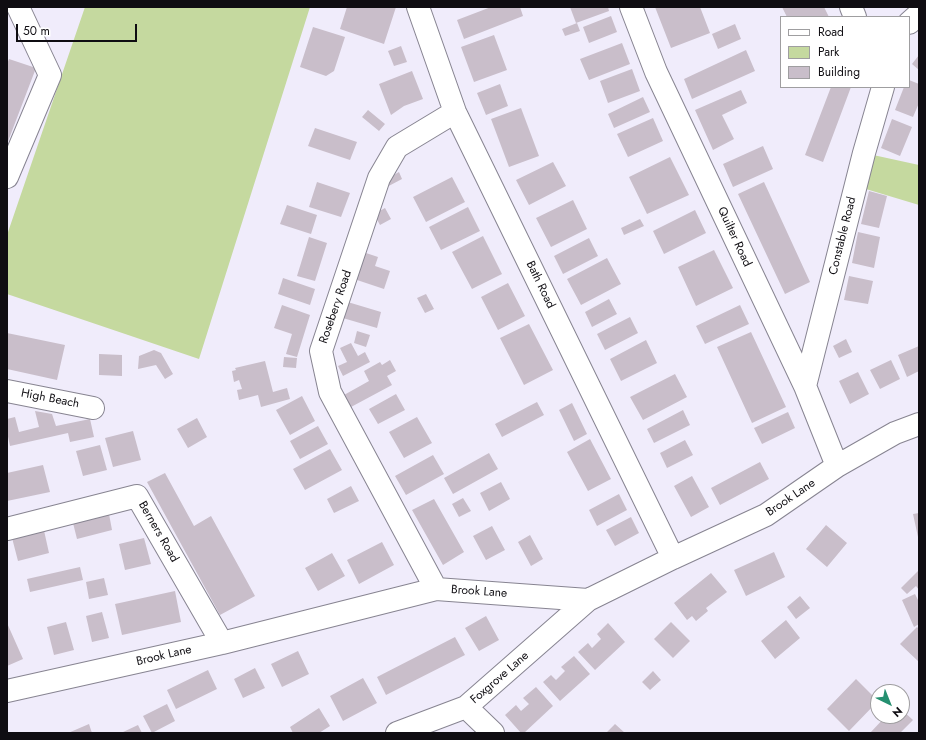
<!DOCTYPE html>
<style>
body{margin:0}
#map{position:relative;width:926px;height:740px;overflow:hidden;background:#f0ecfb;font-family:Jost,sans-serif}
canvas{display:block}
.frame{position:absolute;inset:0;border:8px solid #0f0d12;pointer-events:none}
.legend{position:absolute;left:780px;top:16px;width:130px;height:72px;box-sizing:border-box;background:#fff;border:1px solid #9f9ea0;margin:0;padding:5px 7px;list-style:none;font-size:12px;color:#0f0d12}
.legend li{display:flex;align-items:center;gap:8px;height:20px}
.legend b{width:20px;border:1px solid #9f9ea0}
.north{position:absolute;left:870px;top:684px;width:40px;height:40px;box-sizing:border-box;background:#fff;border:1px solid #9f9ea0;border-radius:50%;rotate:137deg;font-size:11px;font-weight:700;line-height:16px;text-align:center;color:#0f0d12}
.north::after{content:'';display:block;margin:auto;width:14px;height:18px;background:#259070;clip-path:polygon(50% 0,100% 100%,50% 72%,0 100%)}
.scale{position:absolute;left:16px;top:24px;width:121px;height:18px;box-sizing:border-box;border:2px solid #0f0d12;border-top:0;padding-left:5px;font-size:12px;line-height:14px;white-space:nowrap;color:#0f0d12;-webkit-text-stroke:3px #fff;paint-order:stroke}
</style>
<div id="map">
<canvas width="926" height="740"></canvas>
<div class="frame"></div>
<ul class="legend">
<li><b style="height:5px;background:#fff"></b>Road</li>
<li><b style="height:11px;background:#c5d99f"></b>Park</li>
<li><b style="height:11px;background:#c9beca"></b>Building</li>
</ul>
<div class="north">N</div>
<div class="scale">50 m</div>
</div>
<script>
const ctx = document.querySelector('canvas').getContext('2d');
ctx.lineJoin = 'round';
function fill(path, color) {
  ctx.fillStyle = color;
  ctx.fill(path, 'evenodd');
}
function toPath(rows) {
  const path = new Path2D();
  for (const r of rows) {
    path.moveTo(r[0], r[1]);
    for (let i = 2; i < r.length; i += 2) path.lineTo(r[i], r[i + 1]);
  }
  return path;
}
function strokePath(path, color, width, dash) {
  ctx.strokeStyle = color;
  ctx.lineWidth = width;
  ctx.lineCap = dash ? 'butt' : 'round';
  ctx.setLineDash(dash || []);
  ctx.stroke(path);
}
function label(font, color, halo, rows, align = 'center') {
  ctx.font = font + ' Jost,sans-serif';
  ctx.lineWidth = 3;
  ctx.setLineDash([]);
  ctx.textBaseline = 'middle';
  ctx.strokeStyle = halo;
  ctx.fillStyle = color;
  for (const [text, x, y, turn = 0] of rows) {
    ctx.save();
    ctx.translate(x, y);
    ctx.rotate((+turn || 0) * Math.PI / 180);
    ctx.textAlign = isNaN(turn) ? turn : align;
    if (halo) ctx.strokeText(text, 0, 0);
    ctx.fillText(text, 0, 0);
    ctx.restore();
  }
}
fill(toPath([
 [85,7,310,7,199,359,7,294,7,235],
 [864,153,919,165,919,205,856,186]
]), '#c5d99f');
fill(toPath([
 [347,7,396,7,384,44,340,29],
 [491,7,520,7,523,16,464,39,457,20],
 [570,7,608,7,609,11,576,23],
 [655,7,700,7,710,33,671,48],
 [782,7,824,7,829,17,787,17],
 [611,16,617,32,589,43,583,27],
 [577,23,580,31,565,36,562,29],
 [735,24,741,39,718,49,712,34],
 [313,27,345,37,334,71,326,76,300,67],
 [494,35,507,70,474,82,461,47],
 [622,43,630,64,589,80,580,59],
 [401,46,407,62,394,66,388,51],
 [746,50,755,71,692,99,684,79],
 [919,55,919,70,912,64],
 [9,59,36,68,7,144,7,64],
 [632,69,640,91,608,103,600,81],
 [412,71,423,99,404,106,391,115,379,84],
 [909,80,919,84,919,103,913,117,895,110,904,87,909,87],
 [500,84,508,106,486,115,477,93],
 [831,87,851,87,823,162,805,155],
 [741,90,747,103,722,115,734,139,713,150,695,110],
 [643,97,650,112,614,128,608,114],
 [521,108,539,156,509,167,491,119],
 [368,110,385,124,379,131,362,117],
 [653,118,663,141,628,157,617,134],
 [892,119,912,127,900,156,881,148],
 [315,128,357,142,350,160,308,146],
 [763,146,773,169,733,187,723,164],
 [670,157,689,195,647,214,629,177],
 [553,162,566,186,529,205,516,180],
 [399,172,402,179,383,189,379,183],
 [452,177,465,202,426,222,413,197],
 [317,182,350,193,341,217,309,207],
 [764,182,810,282,785,294,738,194],
 [869,191,887,196,879,228,861,224],
 [573,200,587,229,551,247,536,218],
 [287,205,317,215,311,234,280,224],
 [468,207,480,231,441,250,429,227],
 [385,208,391,219,380,225,374,214],
 [695,210,706,233,664,254,653,231],
 [640,219,644,226,624,235,621,228],
 [858,232,880,237,874,268,852,263],
 [483,236,502,274,472,289,452,252],
 [309,237,327,243,315,281,297,276],
 [589,238,598,256,563,274,554,256],
 [714,250,733,288,696,306,678,267],
 [363,252,378,257,375,266,390,271,384,289,354,279],
 [607,258,621,284,581,305,567,279],
 [849,276,873,281,868,304,844,300],
 [283,278,315,289,310,305,278,294],
 [508,283,525,316,498,330,481,297],
 [426,294,434,309,425,313,417,298],
 [609,299,617,314,592,327,585,312],
 [341,300,381,312,377,328,336,316],
 [282,305,310,315,297,357,286,354,292,334,274,328],
 [740,305,749,324,705,344,696,326],
 [630,317,638,333,605,350,597,334],
 [529,324,553,370,524,385,500,338],
 [357,331,370,335,366,347,354,343],
 [751,332,786,407,752,423,717,347],
 [7,333,65,345,57,380,7,369],
 [846,339,852,352,839,358,833,346],
 [646,340,657,363,621,381,610,359],
 [351,343,358,356,365,352,370,362,343,376,338,366,347,362,340,348],
 [919,346,919,371,907,377,898,355],
 [154,350,161,353,173,374,165,379,156,365,138,369,139,356],
 [99,354,122,355,122,376,99,375],
 [284,357,297,358,296,368,283,367],
 [390,360,396,371,387,376,392,385,351,407,344,395,369,381,364,371,380,362,382,365],
 [891,360,900,379,880,389,870,370],
 [265,361,273,392,287,388,290,399,261,407,258,395,239,400,237,390,242,389,239,380,234,382,232,371,236,370,235,368],
 [858,372,869,394,850,404,839,381],
 [675,374,687,397,643,420,630,397],
 [396,394,405,410,378,424,369,409],
 [302,396,315,421,290,435,276,410],
 [537,402,544,415,502,437,495,424],
 [572,403,587,434,574,441,559,410],
 [683,410,690,425,654,443,647,429],
 [35,411,52,414,56,426,90,419,94,437,70,442,68,433,10,446,7,432,7,419,15,417,19,432,39,427],
 [788,412,795,428,762,444,754,428],
 [417,417,432,443,404,458,389,432],
 [197,418,207,437,188,448,177,429],
 [318,426,328,444,300,459,290,441],
 [133,431,141,460,113,467,105,438],
 [590,439,611,479,588,491,567,452],
 [685,440,693,455,667,468,660,453],
 [100,445,107,470,83,476,76,451],
 [330,449,342,470,305,490,293,469],
 [489,453,498,469,453,494,444,478],
 [433,455,444,474,406,495,395,476],
 [760,462,769,479,720,505,711,488],
 [43,465,50,492,7,501,7,473],
 [165,473,194,526,211,516,255,596,220,615,147,482],
 [692,476,709,507,691,517,674,486],
 [501,482,510,499,489,511,480,493],
 [351,486,359,501,334,513,327,499],
 [619,494,627,510,597,526,589,510],
 [463,498,471,511,459,517,452,504],
 [434,499,464,552,443,565,412,510],
 [919,513,919,537,918,537,913,514],
 [109,514,112,530,77,539,73,523],
 [631,517,639,533,615,546,606,530],
 [826,525,847,543,827,567,806,549],
 [43,526,49,553,18,561,11,534],
 [492,526,505,550,486,560,473,536],
 [530,535,543,559,531,566,518,542],
 [144,538,151,564,125,570,119,544],
 [382,542,394,565,359,584,347,560],
 [774,552,785,577,746,596,734,570],
 [332,553,345,576,318,591,305,568],
 [80,567,83,580,30,592,27,579],
 [919,570,919,590,916,586,907,594,901,588],
 [711,573,727,592,706,608,708,611,696,621,692,616,687,620,674,603],
 [104,578,108,595,89,599,86,582],
 [175,591,181,622,122,635,115,604],
 [915,594,919,602,919,624,914,627,902,600],
 [800,596,810,608,796,619,787,607],
 [102,612,109,638,92,642,86,616],
 [486,616,499,640,479,651,465,628],
 [786,620,800,638,775,659,761,641],
 [66,622,74,650,54,655,47,627],
 [671,622,690,641,673,658,654,639],
 [7,623,23,659,7,666],
 [608,623,625,642,595,670,578,652,588,643,592,648,601,639,597,634],
 [917,627,919,629,919,662,900,644],
 [455,637,465,655,386,695,377,677],
 [298,651,309,674,282,687,271,664],
 [574,656,590,674,560,701,543,682,551,675,556,680,565,671,561,667],
 [255,668,265,688,243,698,234,679],
 [208,670,217,689,176,709,167,690],
 [653,671,661,680,650,690,642,682],
 [363,678,377,703,343,721,330,696],
 [856,679,878,701,849,731,827,709],
 [536,687,553,706,524,733,521,733,505,715,516,705,521,711,529,704,523,698],
 [167,704,175,721,152,733,143,716],
 [319,708,330,726,319,733,293,733,290,727],
 [902,710,913,720,900,733,870,733,886,716,902,716],
 [89,724,92,733,68,733],
 [615,724,625,733,606,733],
 [138,725,142,733,121,733]
]), '#c9beca');
const minor = toPath([
 [418,7,455,112,673,558],
 [631,7,656,72,805,386,837,466],
 [851,7,855,17],
 [909,23,919,14],
 [7,177,50,75,18,7],
 [805,386,864,153,883,87],
 [7,391,93,408],
 [7,529,137,496,222,643],
 [436,589,330,392,321,351,379,178,397,147,455,112],
 [7,691,222,643,436,589,588,600,673,558,766,515,837,466,895,433,919,424],
 [466,707,493,733],
 [397,733,466,707,588,600]
]);
strokePath(minor, '#878491', 24);
strokePath(minor, '#fff', 22);
label('12px', '#0f0d12', '#fff', [
 ["Constable Road",843,236,-76],
 ["Quilter Road",734,237,65],
 ["Bath Road",540,285,64],
 ["Rosebery Road",336,307,-71],
 ["High Beach",50,399,11],
 ["Brook Lane",791,498,-34],
 ["Berners Road",158,532,60],
 ["Brook Lane",479,592,4],
 ["Brook Lane",164,656,-13],
 ["Foxgrove Lane",500,678,-41]
]);
</script>
